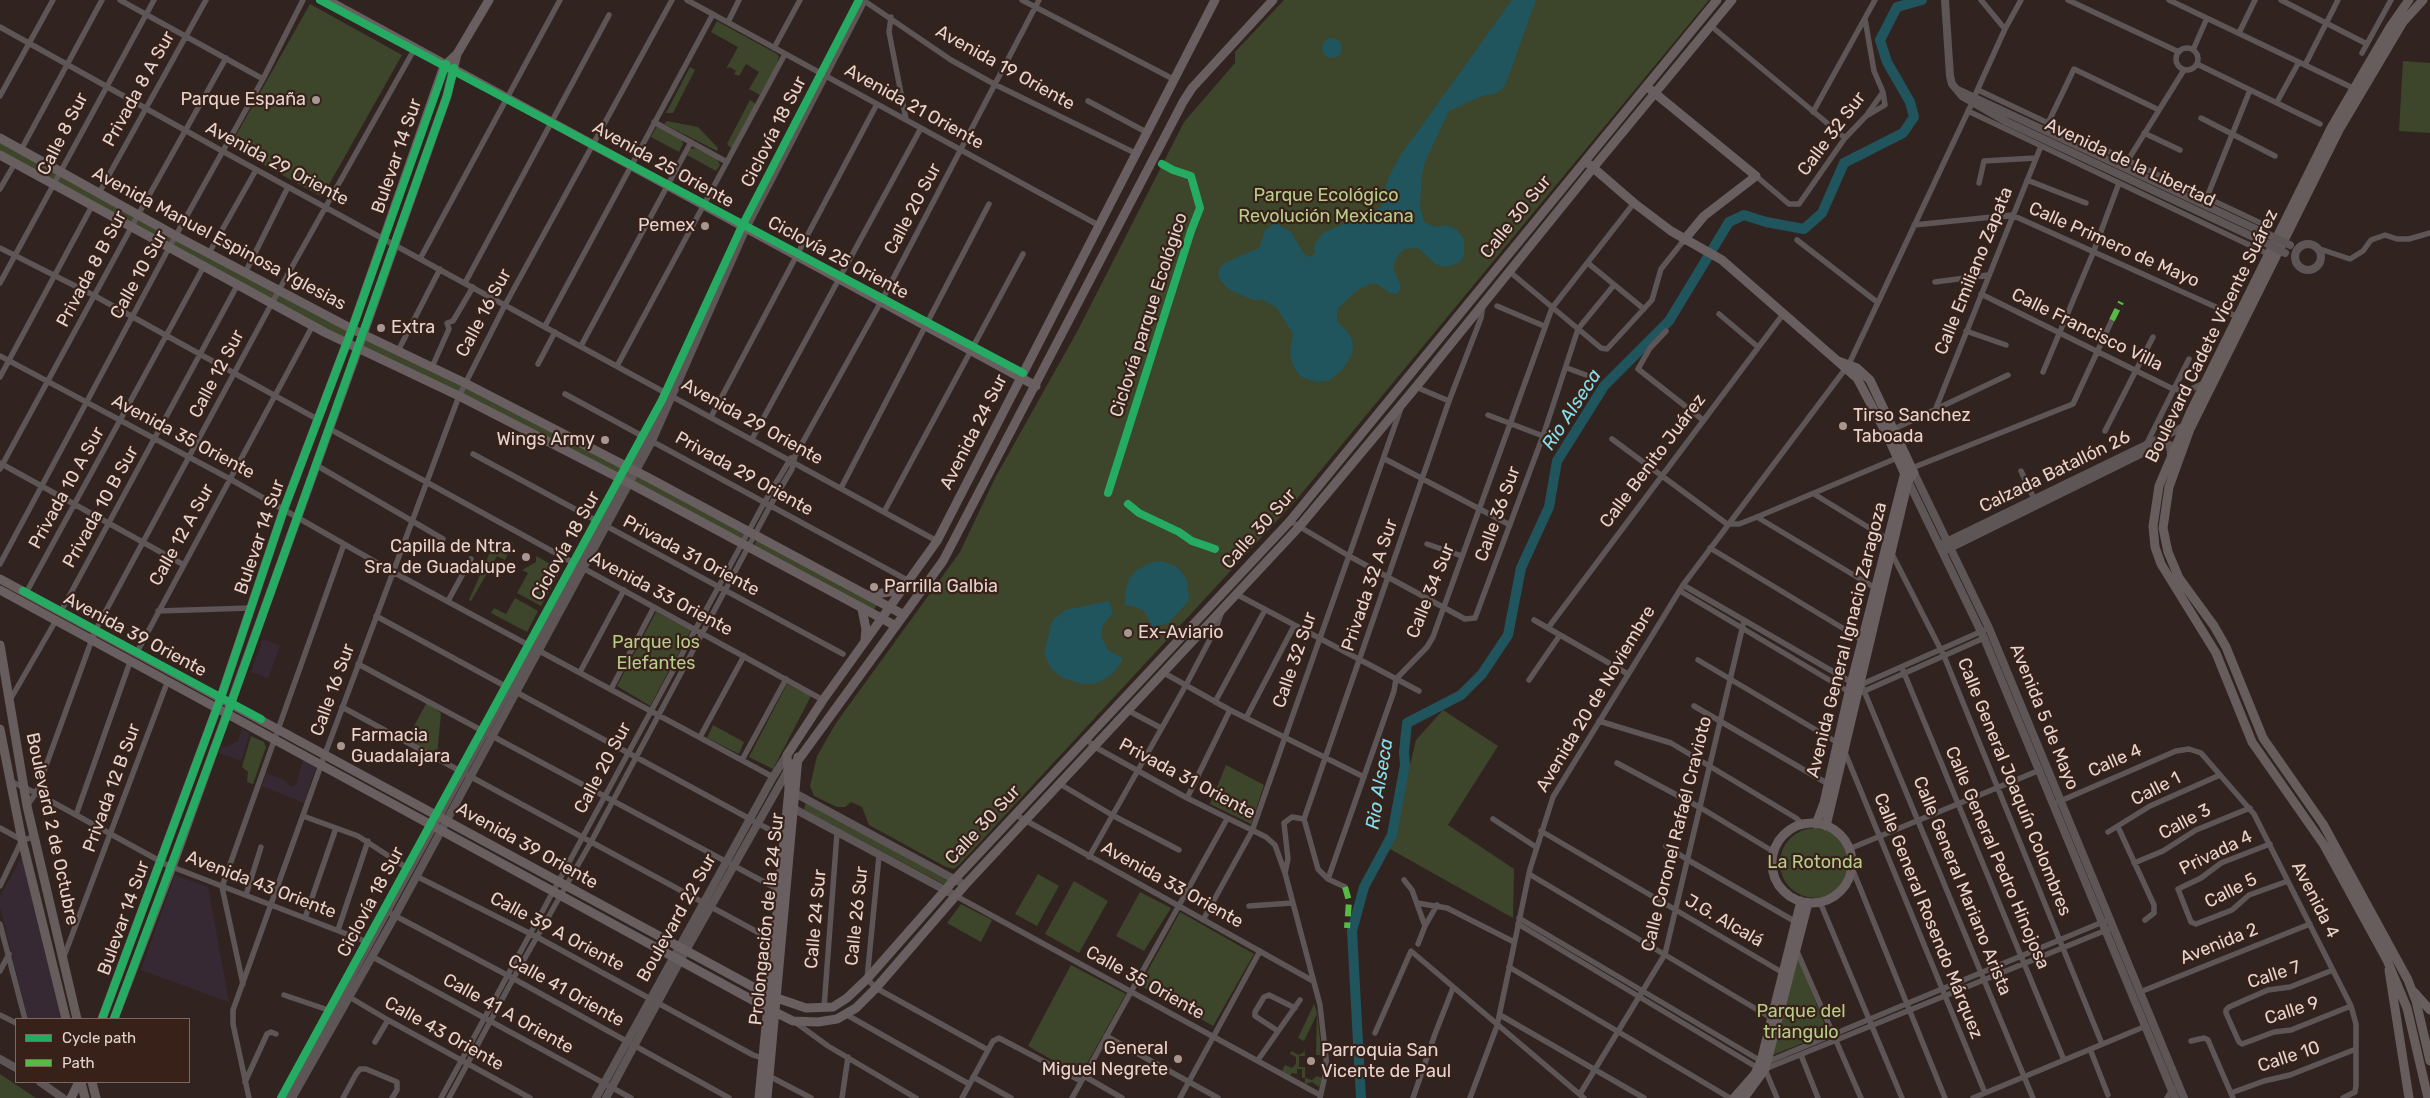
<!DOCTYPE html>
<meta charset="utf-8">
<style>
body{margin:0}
#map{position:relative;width:2430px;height:1098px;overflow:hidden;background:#312420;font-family:Rubik,sans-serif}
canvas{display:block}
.legend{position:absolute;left:15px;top:1018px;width:175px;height:65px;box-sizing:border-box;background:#382119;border:1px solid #7d6962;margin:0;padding:6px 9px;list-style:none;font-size:15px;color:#e5d5cf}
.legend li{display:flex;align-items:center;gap:10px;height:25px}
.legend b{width:25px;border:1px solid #7d6962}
</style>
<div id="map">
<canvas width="2430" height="1098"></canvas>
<ul class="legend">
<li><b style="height:6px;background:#26ab63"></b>Cycle path</li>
<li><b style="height:6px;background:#58b947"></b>Path</li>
</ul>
</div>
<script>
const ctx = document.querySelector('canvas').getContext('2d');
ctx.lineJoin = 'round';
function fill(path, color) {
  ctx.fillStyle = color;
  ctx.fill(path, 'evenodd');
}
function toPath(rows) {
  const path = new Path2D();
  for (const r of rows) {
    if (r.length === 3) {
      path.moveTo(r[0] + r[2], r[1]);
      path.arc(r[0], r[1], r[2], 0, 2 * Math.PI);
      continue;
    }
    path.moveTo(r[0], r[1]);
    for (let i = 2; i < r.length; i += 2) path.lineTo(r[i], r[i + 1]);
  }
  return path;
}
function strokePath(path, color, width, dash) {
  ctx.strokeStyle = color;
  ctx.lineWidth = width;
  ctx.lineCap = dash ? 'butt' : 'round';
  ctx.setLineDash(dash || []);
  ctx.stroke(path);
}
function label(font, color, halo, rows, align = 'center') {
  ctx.font = font + ' Rubik,sans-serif';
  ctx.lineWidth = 4.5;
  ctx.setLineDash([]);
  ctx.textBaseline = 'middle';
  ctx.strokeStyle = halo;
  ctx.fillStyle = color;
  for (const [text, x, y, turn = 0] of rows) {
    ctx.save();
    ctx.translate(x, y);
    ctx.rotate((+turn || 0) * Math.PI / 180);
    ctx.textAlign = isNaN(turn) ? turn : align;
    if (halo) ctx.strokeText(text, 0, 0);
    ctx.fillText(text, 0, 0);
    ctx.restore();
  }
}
fill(toPath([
 [263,639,280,646,268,678,251,672],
 [242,729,250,733,241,761,219,753,222,746,226,747,238,741],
 [303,760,316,767,304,803,262,786,266,773,286,781,290,786,296,785],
 [22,857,63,1019,28,1019,0,907,0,896],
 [175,875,208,887,229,1002,141,970]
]), '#372933');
fill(toPath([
 [1284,0,1709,0,1297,499,960,864,954,869,946,867,869,825,862,807,851,802,845,807,837,807,814,796,810,786,817,756,836,723,960,552,995,478,1078,330,1184,122,1235,63,1235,52],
 [310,4,402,55,322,197,230,146],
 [717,21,777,54,779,57,776,66,760,95,749,89,759,72,746,64,739,76,734,74,736,71,730,67,726,69,738,47,711,32],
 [2403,61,2430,63,2430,133,2399,131],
 [690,67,695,70,673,113,666,113],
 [750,100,756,104,732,149,727,144],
 [667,121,698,127,718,148,717,151,664,124],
 [657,126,682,139,683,144,679,152,651,137],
 [0,141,59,172,53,181,0,154],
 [695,148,717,159,720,165,716,171,687,155,690,149],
 [62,175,347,330,343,339,278,304,280,299,277,303,57,184],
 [364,337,624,465,619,475,359,350],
 [636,472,747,533,742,540,631,481],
 [757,539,877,604,873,613,753,548],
 [508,540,513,543,505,560,497,556,471,601,469,600,494,543,503,548],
 [536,556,561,570,541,606,517,593,528,573,522,570,536,562],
 [515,598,538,611,527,632,491,613,494,608,506,614],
 [656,612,691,630,650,706,617,686],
 [787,684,811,696,773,769,749,757],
 [427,702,441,713,437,756,407,739],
 [1443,710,1498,746,1448,825,1514,869,1513,918,1390,849,1416,740],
 [713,725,744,742,739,754,707,738],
 [251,736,264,742,266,747,253,784,247,782,248,772,242,767],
 [1226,765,1264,785,1251,824,1210,804],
 [806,801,950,881,947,886,804,810],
 [1815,863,35],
 [1038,874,1059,886,1037,926,1015,914],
 [1074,881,1108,901,1079,953,1045,934],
 [1140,892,1171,908,1144,951,1116,936],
 [961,904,992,920,981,942,947,923],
 [1180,912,1254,954,1213,1026,1140,985],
 [1796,958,1801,965,1828,1033,1773,1055],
 [1071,965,1126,994,1080,1076,1028,1046],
 [1314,1004,1317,1013,1322,1055,1316,1055,1317,1014,1304,1041,1298,1038],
 [1304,1046,1305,1056,1299,1056,1299,1067,1305,1067,1305,1078,1312,1080,1317,1076,1322,1078,1319,1087,1312,1082,1305,1084,1305,1078,1302,1078,1302,1069,1297,1069,1297,1074,1292,1073,1290,1076,1282,1071,1285,1065,1292,1068,1296,1064,1296,1057,1290,1054,1291,1051,1299,1055,1304,1052],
 [0,1074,36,1098,0,1098]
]), '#3d452b');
fill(toPath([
 [1512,0,1536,0,1505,86,1497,93,1482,96,1449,111,1425,162,1422,174,1420,207,1424,222,1435,227,1446,225,1457,230,1464,239,1464,256,1459,263,1445,267,1436,264,1418,248,1404,249,1398,255,1393,267,1401,287,1398,294,1390,293,1377,284,1370,284,1359,289,1337,309,1337,321,1350,335,1353,345,1352,354,1343,369,1329,381,1317,382,1304,378,1298,374,1292,363,1290,351,1293,334,1276,307,1263,300,1253,300,1230,290,1220,280,1218,274,1220,267,1226,262,1259,248,1265,230,1275,223,1291,232,1304,254,1310,257,1315,253,1314,245,1323,233,1381,207,1388,178,1400,156],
 [1332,48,10],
 [1162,561,1176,566,1184,575,1187,581,1189,597,1188,602,1168,623,1153,627,1144,611,1136,607,1125,605,1125,594,1129,579,1136,571,1150,563],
 [1109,601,1113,613,1103,625,1101,636,1108,650,1123,659,1120,664,1111,675,1095,684,1082,684,1063,678,1052,670,1044,654,1052,621,1065,610]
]), '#20555d');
strokePath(toPath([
 [1361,1098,1352,931,1364,887,1392,835,1405,765,1404,752,1407,723,1461,695,1482,674,1508,635,1521,568,1549,507,1557,461,1604,386,1669,321,1729,222,1744,215,1766,222,1804,229,1822,213,1844,163,1903,133,1914,117,1910,102,1887,62,1880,40,1897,7,1922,0]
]), '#20555d', 10);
strokePath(toPath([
 [120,0,263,79],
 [687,0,1100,226],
 [863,0,951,60,994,84,1137,154],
 [1022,0,1175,80],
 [1981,0,2005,29],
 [2068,0,2179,52],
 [2169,0,2353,88],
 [2281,0,2367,44],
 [891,17,889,32,906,119],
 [728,22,739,0],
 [1711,26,1845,138],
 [0,27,224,152,937,541],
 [2239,33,2255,0],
 [774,48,800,0],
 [2187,59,11],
 [2193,50,2207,18],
 [2362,53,2391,0],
 [2197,64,2320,124],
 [2305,65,2338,0],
 [1978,90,2269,227],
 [1976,93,2005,29,2021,0],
 [0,96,53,0],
 [1088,101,1148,133],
 [2277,102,2299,62],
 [1968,111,2264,252],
 [1813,112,1875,0],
 [1868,115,1885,105,1883,92],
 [2201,118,2275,156],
 [654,122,727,162],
 [2048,123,2074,69,2159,110],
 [2144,133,2180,150],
 [21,150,102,0],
 [2128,160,2184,70],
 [1756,176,1789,204,1799,204,1845,138,1866,116,1883,92,1874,71,1865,19],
 [2027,180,2086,203],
 [1979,183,1984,161,2036,158],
 [0,189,15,163],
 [99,193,206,0],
 [2207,197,2250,90],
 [1914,225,2012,215,2238,317],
 [1797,240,1877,302],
 [0,248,95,296,317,419],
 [2317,248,2350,259,2363,251,2371,240,2385,235,2397,239,2409,239,2430,233],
 [209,253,256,170],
 [420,259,560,0],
 [1588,263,1644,309],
 [1510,272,1601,348,1607,349,1652,300,1661,269,1684,240],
 [245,273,288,187],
 [1935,282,1988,275],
 [0,283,154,0],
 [465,283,609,15],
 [1981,294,2173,389,2187,391,2204,383],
 [1497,306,1544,326],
 [1719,314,1758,347],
 [545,326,713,14],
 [1666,331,1650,348,1638,369,1703,420],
 [1966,331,2006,345],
 [581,346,691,142],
 [398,351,440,269],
 [0,356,230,479,393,572,773,777],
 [538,364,555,332],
 [617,366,785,54],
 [432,367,449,329,447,323,453,321,473,287],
 [1567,368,1586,375],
 [2043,372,2093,253,2119,183],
 [0,377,93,204],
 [1416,387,1449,401],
 [565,394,909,581],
 [1936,408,2041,146],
 [1488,415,1543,436],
 [711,417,877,104],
 [328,428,823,700],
 [1894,429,2008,375],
 [2105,431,2153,337],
 [752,439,921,128],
 [1612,439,1727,524],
 [2145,447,2189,359],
 [473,454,843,654],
 [1385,459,1510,525],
 [0,463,184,565],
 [316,465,443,539],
 [1912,468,2073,404,2112,320],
 [0,469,138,215,226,58],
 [2021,471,2035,501],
 [841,488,989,204],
 [1814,494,1889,540],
 [884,512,1023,254],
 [1757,517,1877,589],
 [1290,521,1349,556,1465,619,1475,618,1543,436,1578,329,1614,285],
 [1727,524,1739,524,1757,517,1897,458],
 [1427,544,1462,556],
 [1710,548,1864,641],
 [1891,552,1944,656,2102,1044],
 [0,564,170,246,263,79,303,0],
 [1683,585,1858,686,1989,628],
 [1680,591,1851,693],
 [26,593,204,266],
 [1236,594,1419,691],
 [448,601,471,559],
 [158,611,251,608],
 [60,613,238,284],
 [376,616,785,838],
 [1534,620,1628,674],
 [1548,628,1784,313],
 [136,654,313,325],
 [1698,660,1838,743,1844,750,1985,1093],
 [358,664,779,890],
 [1902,668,2064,1060],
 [580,672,624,590],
 [1164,673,1230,710,1362,776],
 [1529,680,1560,635],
 [1862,686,2033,1098],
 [611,689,654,607],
 [1860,693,1984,638],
 [10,700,55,622],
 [1215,702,1265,610],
 [1694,706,1830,785],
 [342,707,774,941],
 [1129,711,1161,728],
 [1246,718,1294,626],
 [1599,721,1671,743,1796,818,1803,825],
 [700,737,744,656],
 [1085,738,1095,747,1187,798,1266,837,1275,845,1285,873,1320,1005,1327,1067,1320,1098],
 [742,760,786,679],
 [1617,763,1701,808,1774,852],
 [10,781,36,793,167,865,370,943],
 [1060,784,1112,815,1179,850],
 [1187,798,1230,710],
 [2058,802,2176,751,2189,749,2201,753,2254,814,2351,1006,2356,1024,2356,1085,2355,1092,2343,1098],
 [27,806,36,793,95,631,279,290,415,48],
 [76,815,130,662],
 [1016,815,1313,981],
 [303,816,358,836,410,870],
 [1493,819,1536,847],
 [2118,827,2154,905,2154,913,2145,920],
 [0,828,22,840,35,837],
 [1541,831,1785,974],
 [2108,832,2150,806,2220,775],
 [2270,844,2221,863,2201,878,2178,889,2191,922,2196,924,2232,910,2249,895,2288,881],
 [1666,846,1688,860,1796,922],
 [1849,849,2040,770],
 [879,856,867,979,876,988,988,1050],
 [1089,857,1186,685,1216,628,1222,611],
 [2134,863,2163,851,2196,830,2250,808],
 [1852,868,1945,1098],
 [1285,873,1288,859,1284,823,1292,817,1304,819],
 [1529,874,1773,1019],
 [416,876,537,937,753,1055,762,1058],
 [1328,879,1394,691,1396,679,1427,647,1433,637,1552,308,1634,203],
 [1404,880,1412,890,1425,926,1418,944],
 [0,886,22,840],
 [1345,887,1328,879,1318,869,1304,819,1449,401,1481,318,1483,305],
 [246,895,261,847],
 [956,896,1320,1095],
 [1820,902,1902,1098],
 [1417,903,1447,908,1514,942],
 [1249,906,1292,903],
 [388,912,507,975,729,1098],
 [305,918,336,828],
 [1519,918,1761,1061,1767,1062,2105,921],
 [1203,920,1252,831,1401,408],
 [0,924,25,1019],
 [1518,924,1758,1068,1765,1069,2109,929],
 [1425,926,1437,905],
 [338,930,368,841],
 [1796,949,1861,1098],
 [371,956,631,1098],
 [63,959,167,683],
 [1509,967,1730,1098],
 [2333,970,2290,987,2268,990,2229,1007,2226,1010,2226,1013,2239,1042,2242,1044,2274,1032,2291,1030,2351,1006],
 [0,971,9,954],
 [243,984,222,887,344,544],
 [2140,992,2310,924],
 [284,995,334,1012],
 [346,995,388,1020,530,1098],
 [824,1008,837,833],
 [0,1015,16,1023],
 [847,1015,969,1084],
 [1500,1015,1644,1098],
 [795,1022,828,1046,916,1098],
 [1278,1031,1255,1016,1255,1012,1264,997,1269,995,1295,1008],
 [1375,1033,1411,951,1584,1098],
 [1106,1036,1218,1098],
 [2191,1041,2204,1038,2208,1040,2233,1098],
 [375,1042,388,1020],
 [2090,1049,2108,1095],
 [1801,1055,1818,1098],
 [1258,1060,1300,1000],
 [1765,1069,1777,1098],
 [769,1076,811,1098],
 [1084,1076,1122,1098],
 [973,1077,1011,1098],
 [245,1082,267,1034,271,1032,276,1034],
 [2231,1093,2264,1081,2290,1075,2356,1049],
 [1580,1094,1665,954,1744,621],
 [249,1098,233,1024,233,1010,325,754,459,396,505,305,672,0],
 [343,1098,356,1074,360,1069,366,1069,397,1082,397,1090,392,1098],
 [441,1098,764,503,791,458],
 [449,1098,513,979,591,842,770,506,792,469,795,456,883,298,1039,0],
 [842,1098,848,1057],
 [962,1098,993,1041,999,1038,1081,1081],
 [1072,1098,1227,819],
 [1180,1098,1260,951],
 [1413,1098,1435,1034,1453,988],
 [1470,1098,1497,1026,1530,869,1553,797,1683,585,1849,364,1972,103],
 [1973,1098,2146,1026],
 [2167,1098,2173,1088]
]), '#5d5556', 5.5);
strokePath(toPath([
 [1945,0,1950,76,1952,84,1962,96,2007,122,2268,244],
 [1958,90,2273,237],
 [2308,257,13],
 [1914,473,1989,628,2184,1098],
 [1908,481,1984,638,2175,1098],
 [1944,543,2183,427],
 [1948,549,2163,443,2170,445,2171,455],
 [791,791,965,885],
 [789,806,956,896],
 [0,1059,16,1068],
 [40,1082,63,1098],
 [285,1098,671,392],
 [292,1098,395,916,652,441,747,226,864,0],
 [596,1098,773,777,787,755],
 [606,1098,680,961,788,770]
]), '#5d5556', 8);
strokePath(toPath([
 [327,0,1036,386],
 [1651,90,1756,176,1704,216,1684,240],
 [0,138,176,236,352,329,465,383,649,478,904,615],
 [0,155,326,333,459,396,629,483,896,626],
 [1590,165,1634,203,1671,231,1722,260,1857,378,1886,433,1908,481],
 [0,579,768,995,806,1008,833,1007,847,998,867,979,955,879,1290,521,1717,0],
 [0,590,767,1008,793,1021,818,1022,837,1019,856,1008,876,988,965,885,1299,527,1416,387,1593,168,1732,0],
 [870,595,902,590],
 [862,609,866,629,865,640],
 [789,769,799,759,943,561,1183,102,1192,88,1273,0],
 [1812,863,40],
 [1816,824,1824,803,1849,692,1905,472],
 [1826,826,1908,481,1914,473,1870,380,1857,368,1838,361],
 [2414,992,2430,1010],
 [102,1019,221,697,284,509,352,329,444,66,457,54,489,0],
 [114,1019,172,867,360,343,447,96,457,54],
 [71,1098,79,1082],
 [759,1098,789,789,787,755,823,700,937,541,1215,0],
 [767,1098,798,757],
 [1734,1098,1755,1074,1761,1061,1801,901],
 [1744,1098,1765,1069,1808,903]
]), '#695f60', 9);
strokePath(toPath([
 [2409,0,2390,27,2331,128,2190,413,2159,486,2153,526,2155,547,2161,564,2216,653,2252,742,2324,845,2387,960,2407,1008,2428,1098],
 [2423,0,2403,22,2339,130,2190,429,2169,487,2163,528,2168,552,2179,578,2214,626,2226,647,2263,738,2323,824,2408,980,2416,1001,2430,1061],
 [0,645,27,806,77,1019],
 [0,729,22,840,66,1019],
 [2389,970,2409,1098],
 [81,1082,85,1098],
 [92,1082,96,1098]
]), '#685d5d', 9);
strokePath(toPath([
 [2273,237,2290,245],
 [2268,244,2285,253]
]), '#5d5556', 8);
strokePath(toPath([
 [2112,320,2121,302],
 [1345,887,1349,901,1347,928]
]), '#58b947', 6, [12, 6]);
strokePath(toPath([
 [320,0,1023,373],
 [1108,493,1191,231,1200,208,1191,176,1173,170,1162,164],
 [1128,504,1139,513,1179,532,1192,541,1215,549],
 [23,591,261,719],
 [102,1019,221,697,284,509,352,329,446,64],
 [114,1019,227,715,447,96,454,68],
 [281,1098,662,400,742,226,859,0]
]), '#26ab63', 8);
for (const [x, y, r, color] of [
 [316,100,5,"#a69792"],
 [705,226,5,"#a69792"],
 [381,328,5,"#a69792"],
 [1843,426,5,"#a69792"],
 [605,440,5,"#a69792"],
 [526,557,5,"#a69792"],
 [874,587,5,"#a69792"],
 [1128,633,5,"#a69792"],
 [341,746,5,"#a69792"],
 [1178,1059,5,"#a69792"],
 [1311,1061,5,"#a69792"]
]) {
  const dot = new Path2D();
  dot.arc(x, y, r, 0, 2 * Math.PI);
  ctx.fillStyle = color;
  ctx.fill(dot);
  strokePath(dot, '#382119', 2);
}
label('18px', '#e5d5cf', '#382119', [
 ["Avenida 19 Oriente",1005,68,29],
 ["Privada 8 A Sur",139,89,-61],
 ["Avenida 21 Oriente",914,107,29],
 ["Ciclovía 18 Sur",774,132,-63],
 ["Calle 8 Sur",63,134,-63],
 ["Calle 32 Sur",1832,134,-53],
 ["Bulevar 14 Sur",397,156,-71],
 ["Avenida de la Libertad",2130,163,25],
 ["Avenida 29 Oriente",277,164,28],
 ["Avenida 25 Oriente",663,165,29],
 ["Calle 20 Sur",913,209,-62],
 ["Calle 30 Sur",1516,217,-51],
 ["Avenida Manuel Espinosa Yglesias",219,239,28],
 ["Calle Primero de Mayo",2114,245,24],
 ["Ciclovía 25 Oriente",838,258,28],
 ["Privada 8 B Sur",92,269,-62],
 ["Calle Emiliano Zapata",1974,271,-68],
 ["Calle 10 Sur",139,275,-61],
 ["Calle 16 Sur",484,313,-62],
 ["Ciclovía parque Ecológico",1149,315,-72],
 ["Calle Francisco Villa",2087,330,26],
 ["Boulevard Cadete Vicente Suárez",2212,336,-64],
 ["Calle 12 Sur",217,374,-62],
 ["Avenida 29 Oriente",752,422,29],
 ["Avenida 24 Sur",974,432,-63],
 ["Avenida 35 Oriente",183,437,28],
 ["Calle Benito Juárez",1653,461,-53],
 ["Calzada Batallón 26",2055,472,-26],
 ["Privada 29 Oriente",744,474,29],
 ["Privada 10 A Sur",67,488,-61],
 ["Privada 10 B Sur",101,507,-61],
 ["Calle 36 Sur",1498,514,-70],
 ["Calle 30 Sur",1259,529,-48],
 ["Calle 12 A Sur",182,535,-61],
 ["Bulevar 14 Sur",260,537,-71],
 ["Ciclovía 18 Sur",566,546,-61],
 ["Privada 31 Oriente",691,556,28],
 ["Privada 32 A Sur",1370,585,-71],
 ["Calle 34 Sur",1431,591,-68],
 ["Avenida 33 Oriente",661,594,28],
 ["Avenida 39 Oriente",135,635,28],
 ["Avenida General Ignacio Zaragoza",1847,640,-76],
 ["Calle 32 Sur",1295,660,-71],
 ["Calle 16 Sur",333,690,-70],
 ["Avenida 20 de Noviembre",1596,699,-59],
 ["Avenida 5 de Mayo",2044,717,68],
 ["Calle 4",2115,761,-24],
 ["Calle 20 Sur",603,768,-62],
 ["Privada 31 Oriente",1187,779,28],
 ["Calle General Joaquín Colombres",2014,787,68],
 ["Privada 12 B Sur",112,788,-70],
 ["Calle 1",2156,789,-27],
 ["Calle 3",2185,822,-28],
 ["Calle 30 Sur",983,825,-47],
 ["Boulevard 2 de Octubre",52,829,78],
 ["Calle Coronel Rafaél Cravioto",1677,834,-76],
 ["Avenida 39 Oriente",527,846,29],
 ["Privada 4",2216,853,-26],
 ["Calle General Pedro Hinojosa",1997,858,67],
 ["Avenida 43 Oriente",261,885,21],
 ["Avenida 33 Oriente",1172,885,29],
 ["Calle General Mariano Arista",1962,886,68],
 ["Calle 5",2231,891,-27],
 ["Avenida 4",2315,900,63],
 ["Ciclovía 18 Sur",371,902,-62],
 ["Calle 26 Sur",857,916,-84],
 ["Calle General Rosendo Márquez",1928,916,68],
 ["Bulevar 14 Sur",124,918,-70],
 ["Boulevard 22 Sur",677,918,-61],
 ["Prolongación de la 24 Sur",767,919,-84],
 ["Calle 24 Sur",816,919,-85],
 ["J.G. Alcalá",1724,921,30],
 ["Calle 39 A Oriente",557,932,28],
 ["Avenida 2",2219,944,-22],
 ["Calle 7",2274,975,-18],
 ["Calle 35 Oriente",1145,983,29],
 ["Calle 41 Oriente",566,991,29],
 ["Calle 9",2292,1011,-18],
 ["Calle 41 A Oriente",508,1014,29],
 ["Calle 43 Oriente",444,1034,29],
 ["Calle 10",2289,1057,-18]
]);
label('18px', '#e5d5cf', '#382119', [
 ["Parque España",306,100,"right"],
 ["Pemex",695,226,"right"],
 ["Extra",391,328],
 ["Tirso Sanchez",1853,416],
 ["Taboada",1853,437],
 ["Wings Army",595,440,"right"],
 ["Capilla de Ntra.",516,547,"right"],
 ["Sra. de Guadalupe",516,568,"right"],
 ["Parrilla Galbia",884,587],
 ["Ex-Aviario",1138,633],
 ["Farmacia",351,736],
 ["Guadalajara",351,757],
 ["General",1168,1049,"right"],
 ["Miguel Negrete",1168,1070,"right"],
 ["Parroquia San",1321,1051],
 ["Vicente de Paul",1321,1072]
], 'left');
label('18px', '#b6ce8c', '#382119', [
 ["Parque Ecológico",1326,196],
 ["Revolución Mexicana",1326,217],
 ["Parque los",656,643],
 ["Elefantes",656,664],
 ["La Rotonda",1815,863],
 ["Parque del",1801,1012],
 ["triangulo",1801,1033]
]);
label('italic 19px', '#81e0ef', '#382119', [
 ["Rio Alseca",1572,410,-57],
 ["Rio Alseca",1380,784,-81]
]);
</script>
